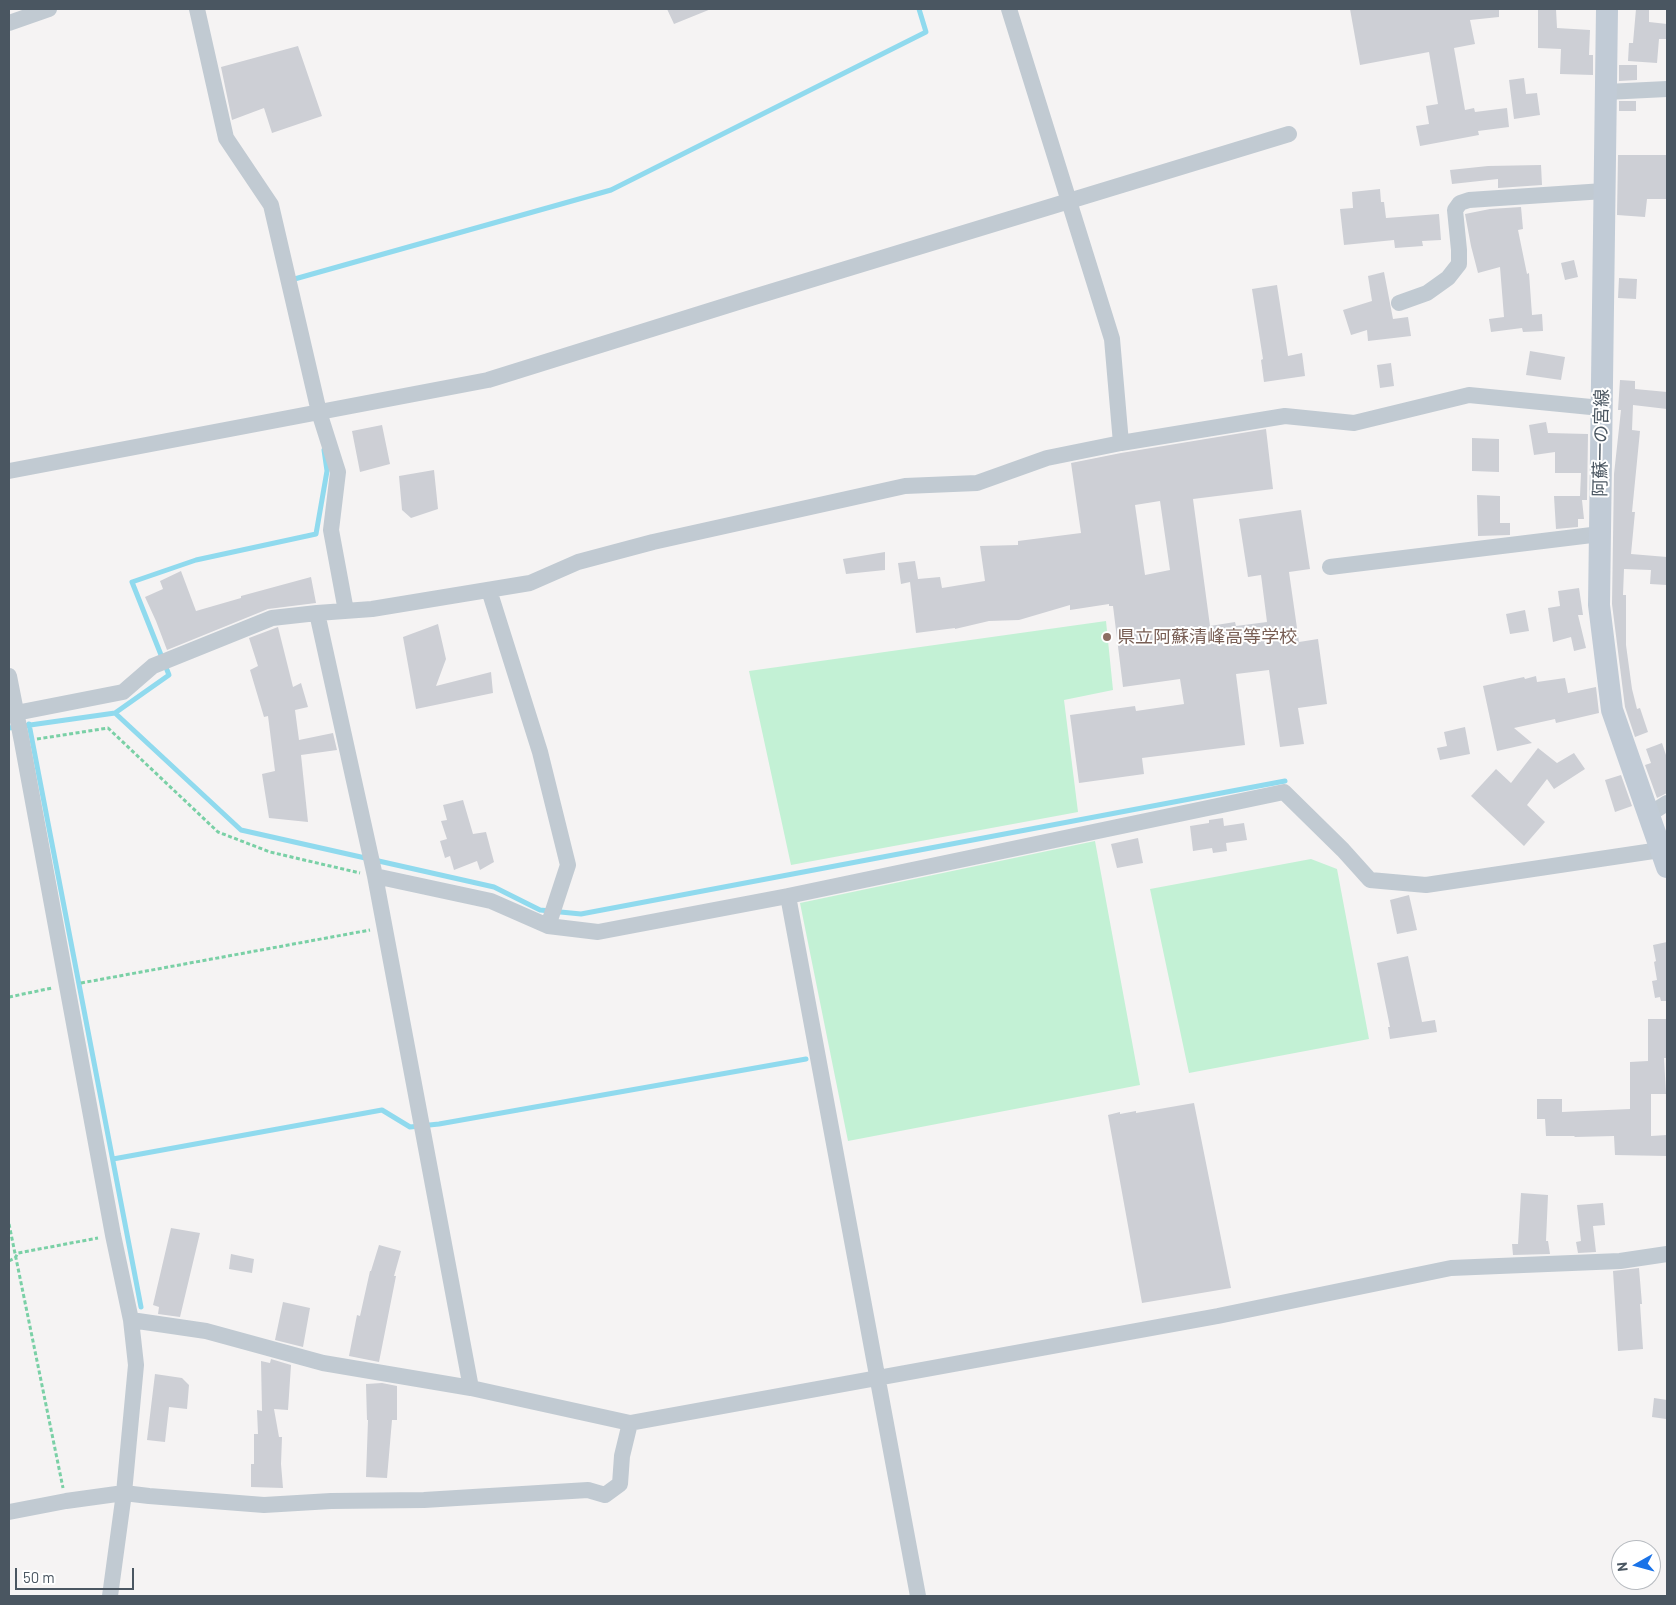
<!DOCTYPE html>
<meta charset="utf-8">
<style>
body{margin:0}
#map{position:relative;width:1676px;height:1605px;overflow:hidden;background:#f5f3f3;font-family:Barlow,sans-serif}
canvas{display:block}
.frame{position:absolute;inset:0;border:10px solid #4a5661;pointer-events:none}
.north{position:absolute;left:1611px;top:1540px;width:50px;height:50px;box-sizing:border-box;background:#fff;border:1px solid #b7bbc0;border-radius:50%;rotate:263deg;font-size:14px;font-weight:700;line-height:20px;text-align:center;color:#4a5661}
.north::after{content:'';display:block;margin:auto;width:18px;height:22px;background:#1a73e8;clip-path:polygon(50% 0,100% 100%,50% 72%,0 100%)}
.scale{position:absolute;left:15px;top:1568px;width:119px;height:22px;box-sizing:border-box;border:2px solid #4a5661;border-top:0;padding-left:6px;font-size:15px;line-height:18px;white-space:nowrap;color:#4a5661;-webkit-text-stroke:4px #fff;paint-order:stroke}
</style>
<div id="map">
<canvas width="1676" height="1605"></canvas>
<div class="frame"></div>
<div class="north">N</div>
<div class="scale">50 m</div>
</div>
<script>
const ctx = document.querySelector('canvas').getContext('2d');
ctx.lineJoin = 'round';
function fill(path, color) {
  ctx.fillStyle = color;
  ctx.fill(path, 'evenodd');
}
function toPath(rows) {
  const path = new Path2D();
  for (const r of rows) {
    path.moveTo(r[0], r[1]);
    for (let i = 2; i < r.length; i += 2) path.lineTo(r[i], r[i + 1]);
  }
  return path;
}
function strokePath(path, color, width, dash) {
  ctx.strokeStyle = color;
  ctx.lineWidth = width;
  ctx.lineCap = dash ? 'butt' : 'round';
  ctx.setLineDash(dash || []);
  ctx.stroke(path);
}
function label(font, color, halo, rows, align = 'center') {
  ctx.font = font + ' Barlow,"Noto Sans JP",sans-serif';
  ctx.lineWidth = 4;
  ctx.setLineDash([]);
  ctx.textBaseline = 'middle';
  ctx.strokeStyle = halo;
  ctx.fillStyle = color;
  for (const [text, x, y, turn = 0] of rows) {
    ctx.save();
    ctx.translate(x, y);
    ctx.rotate((+turn || 0) * Math.PI / 180);
    ctx.textAlign = isNaN(turn) ? turn : align;
    if (halo) ctx.strokeText(text, 0, 0);
    ctx.fillText(text, 0, 0);
    ctx.restore();
  }
}
fill(toPath([
 [1106,621,1113,690,1064,700,1078,812,791,865,749,671],
 [1095,841,1140,1085,848,1141,800,903],
 [1311,859,1337,869,1369,1039,1189,1073,1150,889]
]), '#c3f1d5');
strokePath(toPath([
 [291,280,611,190,926,32,919,9],
 [115,713,169,675,132,582,196,560,316,534,327,471,324,450],
 [29,724,141,1307],
 [9,728,115,713,241,830,494,887,540,910,581,914,1285,781],
 [113,1159,382,1110,410,1127,439,1124,806,1059]
]), '#90daee', 5);
fill(toPath([
 [667,9,711,9,674,24],
 [1350,9,1499,9,1499,17,1470,20,1475,44,1454,48,1465,110,1474,108,1475,112,1507,108,1509,127,1478,131,1479,135,1420,146,1416,126,1429,124,1426,106,1438,104,1429,52,1360,65],
 [1538,9,1556,9,1557,28,1590,30,1589,55,1593,55,1593,75,1560,74,1561,49,1538,48],
 [1636,9,1649,9,1649,22,1667,24,1667,39,1659,39,1657,63,1628,61,1629,43,1633,43],
 [298,46,322,116,272,133,264,108,232,120,221,67],
 [1619,65,1637,65,1637,80,1619,81],
 [1524,78,1526,94,1537,93,1540,115,1514,119,1509,80],
 [1619,101,1636,101,1636,111,1619,111],
 [1618,155,1667,155,1667,199,1647,199,1645,217,1617,215],
 [1541,165,1542,185,1498,188,1498,179,1452,184,1450,170,1488,166],
 [1380,189,1381,202,1384,202,1386,218,1439,214,1441,240,1422,241,1423,246,1395,248,1394,240,1344,245,1340,209,1353,208,1352,192],
 [1521,207,1523,229,1518,230,1527,274,1529,273,1532,315,1542,314,1543,331,1523,332,1522,328,1491,332,1489,319,1504,317,1500,267,1478,273,1471,246,1465,214,1490,209],
 [1574,260,1578,277,1565,280,1561,263],
 [1384,272,1393,319,1408,317,1411,336,1368,341,1367,330,1351,335,1343,310,1372,301,1368,276],
 [1619,278,1637,279,1636,299,1618,298],
 [1277,285,1288,356,1302,353,1305,376,1264,382,1261,360,1263,359,1252,289],
 [1530,351,1565,357,1561,380,1526,375],
 [1391,363,1394,386,1380,388,1377,365],
 [1620,380,1635,381,1635,389,1667,392,1667,409,1633,405,1632,430,1640,431,1632,512,1635,512,1631,554,1667,557,1667,585,1650,584,1651,570,1624,569,1623,595,1626,595,1626,645,1632,689,1637,709,1640,708,1648,732,1635,737,1625,707,1612,604,1614,474,1621,410,1618,410],
 [1546,422,1548,433,1588,434,1587,500,1582,500,1584,519,1578,519,1578,527,1556,529,1554,496,1580,496,1581,473,1555,473,1555,452,1534,455,1529,425],
 [382,425,390,464,360,472,352,431],
 [1266,429,1273,489,1193,499,1210,626,1235,622,1236,626,1267,622,1261,575,1248,577,1239,519,1301,510,1310,569,1289,572,1299,642,1318,639,1327,704,1298,708,1304,744,1280,747,1269,670,1236,674,1245,745,1142,758,1144,774,1079,783,1070,715,1135,706,1136,711,1184,704,1180,679,1123,687,1113,606,1109,606,1109,604,1070,610,1070,605,1019,620,989,621,955,629,955,628,916,633,910,582,901,584,898,563,915,561,918,579,940,577,942,588,985,581,980,546,1018,545,1018,541,1081,533,1071,463,1121,453],
 [1160,501,1170,570,1145,575,1135,505],
 [1472,438,1499,439,1499,472,1472,471],
 [434,470,438,509,411,518,402,510,399,476],
 [1477,495,1500,496,1500,523,1510,523,1510,535,1478,536],
 [885,552,885,570,846,574,843,559],
 [181,571,196,611,241,598,241,596,311,577,316,603,268,609,167,650,156,621,145,597,163,589,160,581],
 [1579,588,1583,615,1578,615,1586,648,1574,651,1571,637,1553,642,1548,608,1560,606,1558,591],
 [1525,610,1529,631,1510,634,1506,614],
 [438,624,446,659,436,686,491,672,493,693,416,709,403,637],
 [278,627,293,687,301,683,308,707,295,710,299,740,333,733,337,750,301,755,308,822,269,818,262,774,275,771,268,716,264,717,250,670,258,666,249,638],
 [1536,676,1537,682,1565,678,1568,693,1596,687,1599,713,1556,723,1555,719,1514,728,1532,743,1497,751,1483,686,1524,677,1525,679],
 [1465,727,1470,754,1440,760,1437,748,1447,746,1444,732],
 [1662,743,1667,758,1667,793,1657,798,1645,765,1651,763,1646,749],
 [1538,748,1557,763,1574,753,1585,769,1554,789,1547,779,1527,805,1545,822,1524,846,1471,796,1496,769,1511,783],
 [1621,775,1632,806,1615,812,1605,780],
 [463,800,473,834,486,832,494,862,480,870,477,861,454,870,450,856,445,858,440,841,447,839,441,821,447,820,443,805],
 [1223,818,1224,826,1244,823,1247,840,1226,843,1227,851,1213,853,1212,848,1193,851,1190,826,1209,823,1209,820],
 [1138,838,1143,863,1117,868,1111,844],
 [1409,895,1417,930,1397,934,1390,900],
 [1667,942,1667,1001,1661,1001,1660,997,1655,998,1652,981,1657,980,1654,962,1656,961,1653,945],
 [1408,956,1422,1022,1435,1020,1437,1032,1390,1039,1388,1027,1390,1027,1377,963],
 [1648,1019,1667,1019,1667,1058,1664,1058,1666,1094,1651,1094,1651,1136,1667,1135,1667,1156,1615,1155,1614,1136,1575,1137,1574,1136,1546,1136,1545,1119,1537,1119,1537,1099,1562,1099,1562,1112,1630,1109,1630,1062,1648,1061],
 [1194,1103,1231,1288,1142,1303,1108,1115,1120,1112,1120,1114,1136,1111,1136,1113],
 [1521,1193,1548,1195,1546,1241,1548,1241,1550,1254,1513,1255,1512,1244,1518,1244],
 [1603,1203,1605,1225,1593,1226,1596,1252,1578,1253,1576,1242,1581,1241,1577,1205],
 [171,1228,200,1233,180,1317,158,1314,159,1307,153,1305],
 [379,1245,401,1251,394,1276,396,1276,379,1362,349,1356,357,1315,360,1316,370,1271,371,1271],
 [231,1254,254,1259,252,1273,229,1269],
 [1639,1268,1642,1304,1640,1304,1643,1349,1618,1351,1613,1271],
 [283,1302,310,1308,303,1347,275,1340],
 [271,1359,291,1365,288,1410,274,1409,279,1437,282,1437,281,1464,283,1488,251,1487,251,1464,254,1464,254,1434,258,1434,257,1410,262,1411,261,1361,270,1363],
 [155,1374,182,1378,189,1385,187,1409,169,1407,165,1442,147,1440],
 [382,1383,397,1386,397,1420,392,1420,387,1478,366,1477,368,1420,367,1420,366,1384],
 [1654,1398,1667,1400,1666,1419,1652,1417]
]), '#cdcfd5');
strokePath(toPath([
 [37,739,108,728,218,832,270,852,360,873],
 [81,983,370,930],
 [9,997,52,988],
 [9,1224,63,1488],
 [9,1261,15,1258,18,1253,98,1238]
]), '#7ad0a6', 3, [4, 2.5]);
strokePath(toPath([
 [197,9,226,138,271,205,319,412,338,472,331,530,346,611],
 [1009,9,1112,339,1121,443],
 [9,23,49,9],
 [1606,92,1667,89],
 [1399,303,1427,293,1448,278,1459,264,1459,250,1455,210,1460,203,1469,200,1604,191],
 [9,471,488,380,754,297,1289,134],
 [1330,567,1600,534],
 [489,590,540,752,568,865,548,926],
 [317,613,375,876,471,1388],
 [9,676,22,742,113,1235,131,1320,136,1365,124,1493,110,1596],
 [16,713,123,692,153,666,272,618,317,613,372,609,530,583,578,562,653,542,905,486,977,483,1047,458,1121,443,1285,416,1354,423,1469,395,1601,408],
 [1648,815,1667,803],
 [375,876,491,901,548,926,598,932,788,896,918,1596],
 [788,896,1284,792,1343,850,1370,880,1426,885,1660,850],
 [131,1320,206,1331,323,1363,471,1388,630,1423,1218,1316,1451,1268,1620,1261,1667,1254],
 [9,1512,66,1501,124,1493,149,1496,264,1505,331,1501,424,1500,588,1490,605,1495,620,1484,622,1456,630,1423]
]), '#c1cad2', 16);
strokePath(toPath([
 [1607,9,1599,605,1612,710,1667,867]
]), '#c1cbd6', 22);
for (const [x, y, r, color] of [
 [1107,637,5,"#8d6e63"]
]) {
  const dot = new Path2D();
  dot.arc(x, y, r, 0, 2 * Math.PI);
  ctx.fillStyle = color;
  ctx.fill(dot);
  strokePath(dot, '#fff', 2);
}
label('18px', '#4a5661', '#fff', [
 ["阿蘇一の宮線",1601,443,-89]
]);
label('18px', '#785e54', '#fff', [
 ["県立阿蘇清峰高等学校",1117,637]
], 'left');
</script>
